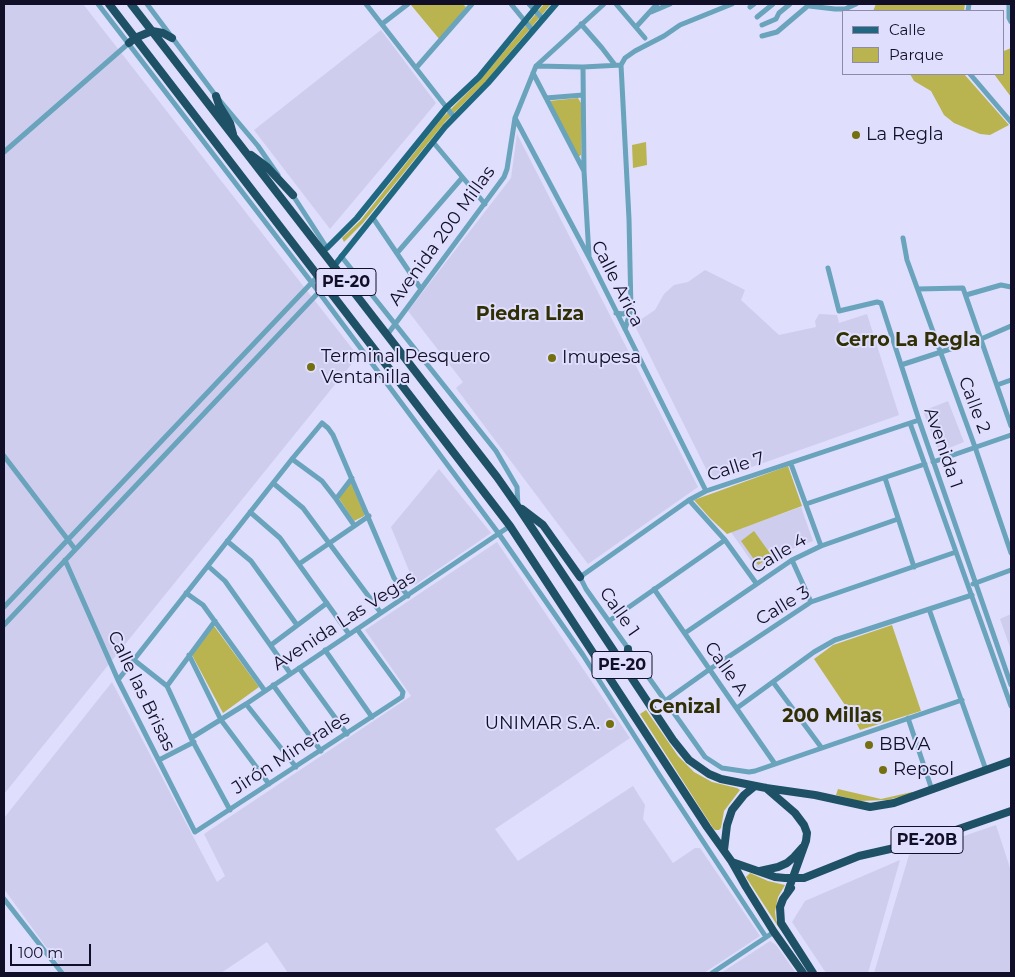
<!DOCTYPE html>
<meta charset="utf-8">
<style>
body{margin:0}
#map{position:relative;width:1015px;height:977px;overflow:hidden;background:#dfdefc;font-family:Montserrat,sans-serif}
canvas{display:block}
.frame{position:absolute;inset:0;border:5px solid #110e27;pointer-events:none}
.legend{position:absolute;left:842px;top:10px;width:162px;height:65px;box-sizing:border-box;background:#dfdefc;border:1px solid #8d8ba7;margin:0;padding:6px 9px;list-style:none;font-size:15px;color:#110e27}
.legend li{display:flex;align-items:center;gap:10px;height:25px}
.legend b{width:25px;border:1px solid #8d8ba7}
.scale{position:absolute;left:10px;top:944px;width:81px;height:22px;box-sizing:border-box;border:2px solid #110e27;border-top:0;padding-left:6px;font-size:15px;line-height:18px;white-space:nowrap;color:#110e27;-webkit-text-stroke:4px #dfdefc;paint-order:stroke}
</style>
<div id="map">
<canvas width="1015" height="977"></canvas>
<div class="frame"></div>
<ul class="legend">
<li><b style="height:6px;background:#206882"></b>Calle</li>
<li><b style="height:14px;background:#b9b450"></b>Parque</li>
</ul>
<div class="scale">100 m</div>
</div>
<script>
const ctx = document.querySelector('canvas').getContext('2d');
ctx.lineJoin = 'round';
function fill(path, color) {
  ctx.fillStyle = color;
  ctx.fill(path, 'evenodd');
}
function toPath(rows) {
  const path = new Path2D();
  for (const r of rows) {
    path.moveTo(r[0], r[1]);
    for (let i = 2; i < r.length; i += 2) path.lineTo(r[i], r[i + 1]);
  }
  return path;
}
function strokePath(path, color, width, dash) {
  ctx.strokeStyle = color;
  ctx.lineWidth = width;
  ctx.lineCap = dash ? 'butt' : 'round';
  ctx.setLineDash(dash || []);
  ctx.stroke(path);
}
function label(font, color, halo, rows, align = 'center') {
  ctx.font = font + ' Montserrat,sans-serif';
  ctx.lineWidth = 4;
  ctx.setLineDash([]);
  ctx.textBaseline = 'middle';
  ctx.strokeStyle = halo;
  ctx.fillStyle = color;
  for (const [text, x, y, turn = 0] of rows) {
    ctx.save();
    ctx.translate(x, y);
    ctx.rotate((+turn || 0) * Math.PI / 180);
    ctx.textAlign = isNaN(turn) ? turn : align;
    if (halo) ctx.strokeText(text, 0, 0);
    ctx.fillText(text, 0, 0);
    ctx.restore();
  }
}
fill(toPath([
 [4,4,83,4,358,356,4,794],
 [381,30,436,103,330,229,254,130],
 [517,134,698,487,588,564,456,388,463,382,408,311,511,178],
 [705,270,745,290,741,300,779,335,816,327,815,321,819,314,837,315,839,323,867,314,899,415,712,481,634,324,655,310,664,294,674,285,688,282],
 [948,401,964,442,939,452,923,411],
 [439,469,491,533,415,585,391,527],
 [801,507,813,541,789,550,759,572,731,532],
 [497,542,630,738,495,829,518,861,633,786,645,805,643,819,673,863,695,848,700,848,760,936,704,973,288,973,267,942,221,973,65,973,4,889,4,818,112,682,217,882,225,876,204,834,411,696,365,630],
 [1011,614,1011,650,1000,619],
 [996,825,1011,871,1011,973,874,973,909,855],
 [900,860,868,973,826,973,792,922,805,901],
 [770,941,776,945,796,973,721,973]
]), '#cecded');
fill(toPath([
 [413,4,463,4,466,7,440,40,411,5],
 [544,4,551,4,486,81,445,122,363,223,344,242,342,238,361,220,441,119,481,79],
 [876,4,965,4,964,11,873,11],
 [1011,48,1011,97,994,74,1004,74,1004,51],
 [910,74,964,74,1009,125,990,135,980,134,954,123,944,115,931,91,914,81],
 [578,98,581,103,581,155,578,157,549,101],
 [646,142,647,165,633,168,632,145],
 [788,466,802,506,727,534,710,518,694,500],
 [351,483,364,513,364,516,354,521,338,497],
 [754,531,772,556,758,565,741,541],
 [892,625,921,711,860,730,853,717,814,659,833,645],
 [214,626,259,687,223,713,192,655],
 [646,710,678,756,694,772,712,782,737,788,740,790,724,811,721,828,719,830,715,830,713,828,640,714],
 [838,789,881,799,912,792,912,794,887,800,859,801,836,795],
 [750,873,768,881,785,885,778,897,775,912,776,920,781,931,746,877]
]), '#b9b450');
strokePath(toPath([
 [98,4,312,283,499,534,583,655,660,776,766,937],
 [147,4,216,96,258,146,278,175],
 [366,4,454,117],
 [511,4,533,31],
 [529,4,543,19],
 [616,4,645,38],
 [1009,4,1009,18,1011,22],
 [809,6,835,9,845,9,856,4],
 [750,7,754,4],
 [968,11,969,4],
 [651,12,670,4],
 [757,17,773,4],
 [382,24,408,4],
 [581,24,602,48,615,65],
 [762,25,776,19,779,13,790,4],
 [636,27,657,4],
 [762,36,777,32,810,4],
 [621,65,629,219,631,310,625,329],
 [621,65,625,58,635,51,664,36,680,25,732,4],
 [536,66,583,67,621,65],
 [583,67,584,171,589,256],
 [416,68,472,4],
 [533,73,584,171],
 [970,74,1011,122],
 [546,98,583,95],
 [515,118,590,259,706,491],
 [433,142,485,204],
 [4,152,129,43],
 [292,194,327,248],
 [373,218,421,289],
 [903,238,907,260,975,447,1011,553],
 [397,253,462,178],
 [341,256,496,451,517,487,518,506],
 [828,268,839,311,877,302,881,303,919,420,1011,685],
 [918,289,963,288,1011,426],
 [966,295,1001,285,1011,287],
 [616,313,623,314,631,310],
 [387,335,504,177,507,169,515,118,536,66,604,4],
 [901,365,981,339,1011,326],
 [997,385,1011,380],
 [919,420,706,491,689,500,580,577,586,589,705,757,722,768,749,772,755,771,962,700],
 [910,423,1011,706],
 [4,456,75,549],
 [292,459,322,481,336,499,354,525],
 [933,462,1011,435],
 [791,464,821,546],
 [885,478,914,567],
 [273,483,303,508,381,613],
 [336,499,352,478],
 [689,500,725,540,756,583],
 [806,504,925,464],
 [250,512,280,538,349,634],
 [227,541,251,561,297,625],
 [65,560,118,680,195,832,402,697,403,692,357,629],
 [792,560,811,602],
 [299,564,369,516],
 [208,566,225,581,290,673],
 [973,584,1011,570],
 [654,589,775,764],
 [186,593,203,605,265,691],
 [4,607,319,275],
 [929,609,986,770],
 [609,621,725,540],
 [4,625,319,292,331,276,334,266],
 [685,633,792,560,821,546,898,519],
 [271,645,327,603],
 [325,650,372,717],
 [189,655,221,720,269,784],
 [134,660,167,686,191,738,230,810],
 [299,668,347,734],
 [118,680,292,459,322,423,328,428,333,435,394,578,408,596],
 [773,682,821,747],
 [273,685,321,751],
 [167,686,215,621],
 [665,701,710,669,811,602,956,552],
 [246,704,296,767],
 [737,708,814,652,835,640,972,595],
 [908,718,932,790],
 [191,738,246,704,510,526],
 [159,760,194,742],
 [4,899,62,973],
 [712,973,774,932]
]), '#69a3bc', 5);
strokePath(toPath([
 [327,248,357,218,446,108,479,77,539,4],
 [334,266,445,127,488,83,556,4]
]), '#206882', 6);
strokePath(toPath([
 [109,4,510,526,707,827,732,862,746,887,774,932,803,973],
 [131,4,497,477,518,507,673,740,689,760,709,774,721,779,766,788,815,795,870,807,894,803,1011,761],
 [129,43,135,38,152,31,163,33,172,38],
 [216,96,219,105,230,123,233,134],
 [251,155,267,167,293,195],
 [522,509,543,525,580,577],
 [626,671,628,649],
 [766,788,795,813,804,825,807,833,806,841,788,891],
 [724,850,727,825,732,810,744,795,755,786],
 [732,862,775,877,785,878,804,878,859,856,921,842,1011,811],
 [760,871,778,867,787,863,794,857,803,847],
 [791,888,783,899,780,907,781,923,813,973]
]), '#1e5165', 8);
for (const [x, y, r, color] of [
 [856,135,5,"#746f10"],
 [552,358,5,"#746f10"],
 [311,367,5,"#746f10"],
 [610,724,5,"#746f10"],
 [869,745,5,"#746f10"],
 [883,770,5,"#746f10"]
]) {
  const dot = new Path2D();
  dot.arc(x, y, r, 0, 2 * Math.PI);
  ctx.fillStyle = color;
  ctx.fill(dot);
  strokePath(dot, '#dfdefc', 2);
}
for (const [x, y, w] of [
 [346,282,60],
 [622,665,60],
 [927,840,72]
]) {
  const box = new Path2D();
  box.roundRect(x - w / 2, y - 13.5, w, 27, 4);
  ctx.fillStyle = '#dfdefc';
  ctx.fill(box);
  strokePath(box, '#110e27', 1);
}
label('bold 16px', '#110e27', null, [
 ["PE-20",346,282],
 ["PE-20",622,665],
 ["PE-20B",927,840]
]);
label('18px', '#110e27', '#dfdefc', [
 ["La Regla",866,135],
 ["Terminal Pesquero",321,357],
 ["Ventanilla",321,378],
 ["Imupesa",562,358],
 ["UNIMAR S.A.",600,724,"right"],
 ["BBVA",879,745],
 ["Repsol",893,770]
], 'left');
label('18px', '#110e27', '#dfdefc', [
 ["Avenida 200 Millas",442,236,-54],
 ["Calle Arica",617,284,63],
 ["Calle 2",974,405,69],
 ["Avenida 1",943,448,71],
 ["Calle 7",736,467,-18],
 ["Calle 4",779,554,-31],
 ["Calle 3",783,606,-31],
 ["Calle 1",619,612,55],
 ["Avenida Las Vegas",344,621,-33],
 ["Calle A",726,669,55],
 ["Calle las Brisas",141,691,64],
 ["Jirón Minerales",291,753,-33]
]);
label('bold 19px', '#312f04', '#dfdefc', [
 ["Piedra Liza",530,314],
 ["Cerro La Regla",908,340],
 ["Cenizal",685,707],
 ["200 Millas",832,716]
]);
</script>
